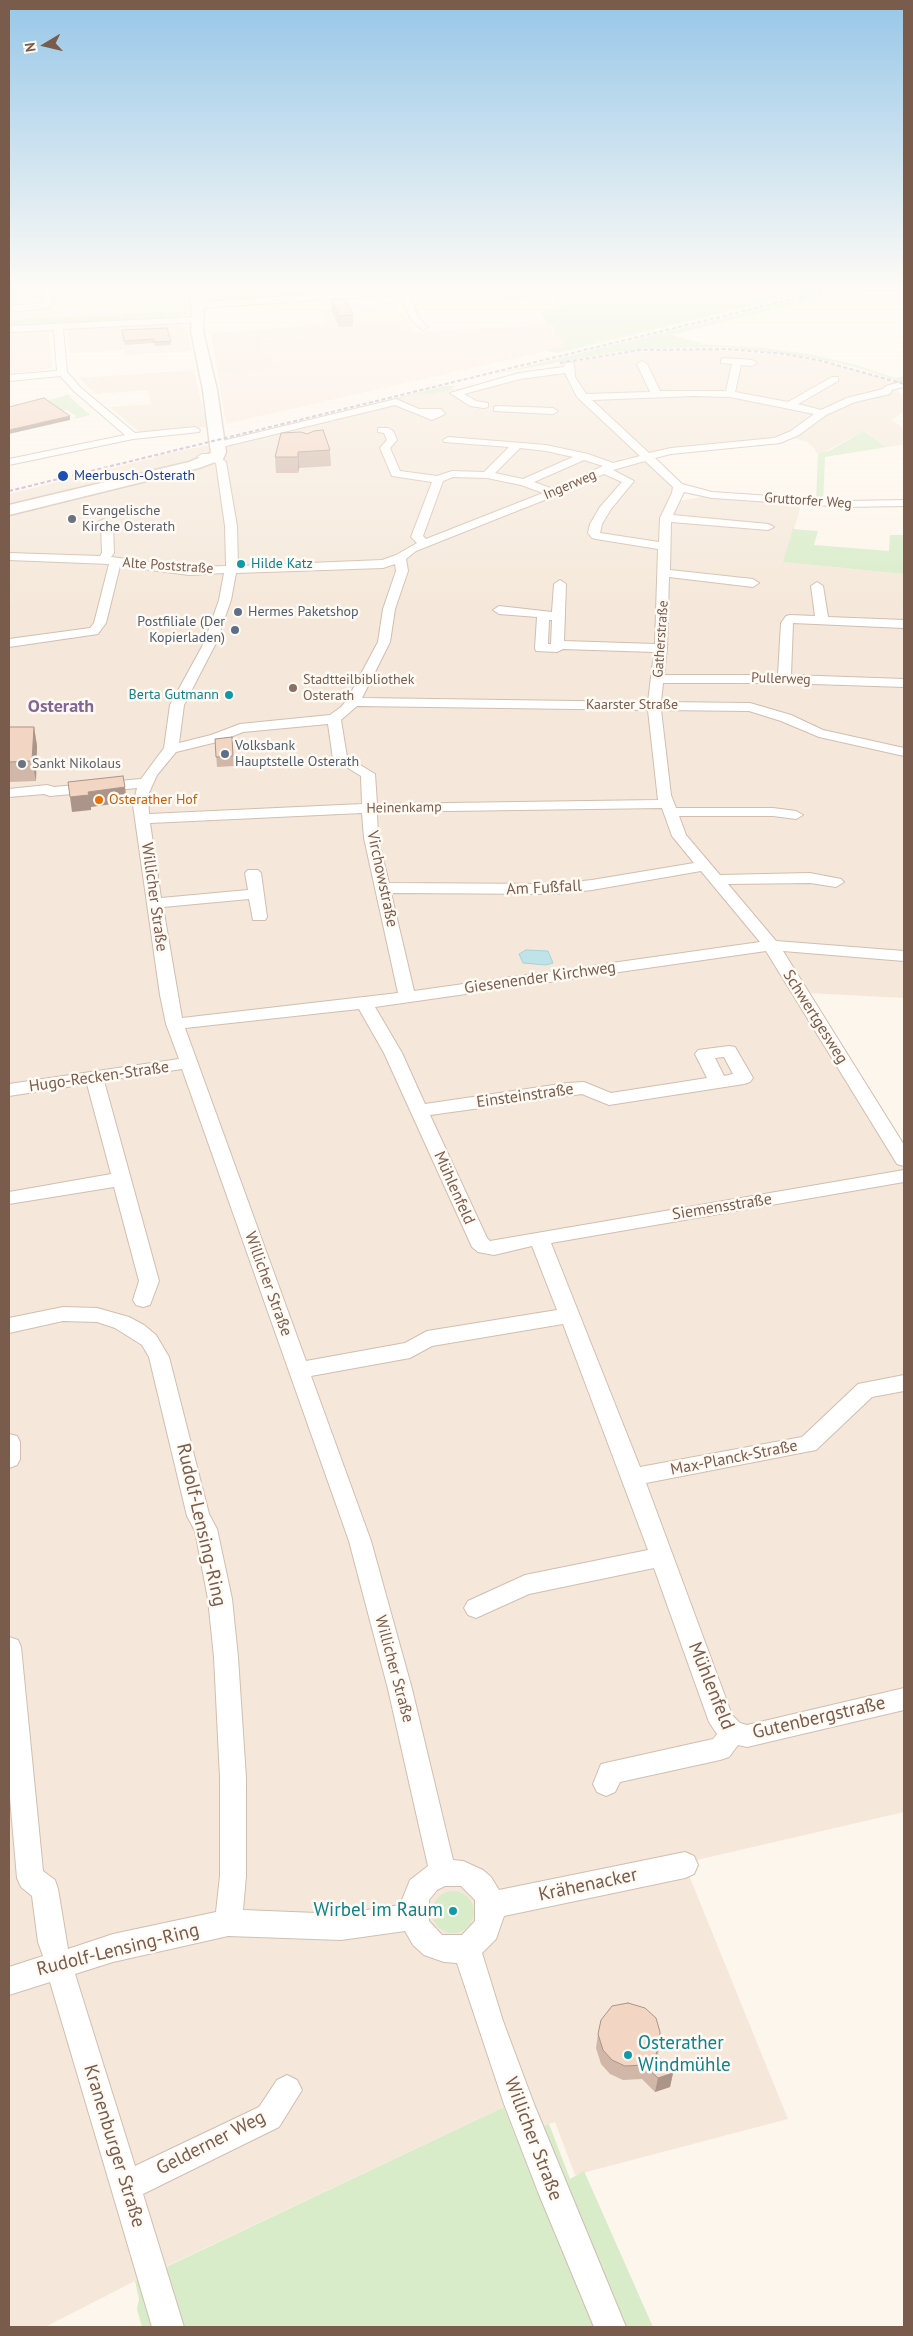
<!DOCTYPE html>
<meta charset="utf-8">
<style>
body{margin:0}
#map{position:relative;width:913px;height:2336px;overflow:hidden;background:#fdf6ec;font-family:"PT Sans",sans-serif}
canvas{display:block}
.frame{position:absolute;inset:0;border:10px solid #7a5c4d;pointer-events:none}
.north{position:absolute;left:20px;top:20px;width:50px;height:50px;-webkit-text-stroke:4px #fffaf3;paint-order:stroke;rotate:261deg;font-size:14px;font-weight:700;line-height:20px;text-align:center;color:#7a5c4d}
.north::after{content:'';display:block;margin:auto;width:18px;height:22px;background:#7a5c4d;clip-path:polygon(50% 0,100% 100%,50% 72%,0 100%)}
</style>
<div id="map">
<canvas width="913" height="2336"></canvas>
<div class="frame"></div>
<div class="north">N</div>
</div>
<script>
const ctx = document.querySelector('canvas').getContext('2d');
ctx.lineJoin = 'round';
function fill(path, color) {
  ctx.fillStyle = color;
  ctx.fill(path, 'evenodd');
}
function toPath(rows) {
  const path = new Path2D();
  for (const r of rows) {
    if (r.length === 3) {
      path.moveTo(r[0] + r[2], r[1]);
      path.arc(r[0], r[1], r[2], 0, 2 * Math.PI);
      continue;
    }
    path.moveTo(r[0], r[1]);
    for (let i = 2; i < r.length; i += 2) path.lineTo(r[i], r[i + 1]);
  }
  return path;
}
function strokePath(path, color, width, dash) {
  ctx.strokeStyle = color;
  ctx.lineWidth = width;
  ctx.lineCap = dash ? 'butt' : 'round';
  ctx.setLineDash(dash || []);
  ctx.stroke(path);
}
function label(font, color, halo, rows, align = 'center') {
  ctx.font = font + ' "PT Sans",sans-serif';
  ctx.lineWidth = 5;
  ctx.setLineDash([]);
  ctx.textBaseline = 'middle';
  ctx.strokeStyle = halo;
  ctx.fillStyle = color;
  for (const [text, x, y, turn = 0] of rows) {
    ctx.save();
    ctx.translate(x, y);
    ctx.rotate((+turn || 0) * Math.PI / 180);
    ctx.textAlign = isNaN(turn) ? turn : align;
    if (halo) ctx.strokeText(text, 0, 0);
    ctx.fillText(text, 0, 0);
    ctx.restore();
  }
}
fill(toPath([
 [9,285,228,285,190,287,192,309,9,320],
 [392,304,396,312,404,312,412,329,261,339,264,352,271,352,277,370,218,374,211,333,327,324,320,309],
 [704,349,789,356,837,365,890,381,897,385,890,387,904,395,904,412,891,420,904,428,904,445,887,447,863,431,821,454,816,453,814,448,807,442,787,436,647,456,677,486,673,502,712,495,802,502,784,562,904,574,904,998,807,993,795,995,904,1164,904,1812,684,1863,788,2119,575,2175,555,2122,541,2127,504,2107,135,2281,45,2327,9,2327,9,494,157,457,156,456,228,441,420,394,435,394,569,363,633,352],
 [194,370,207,427,140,433,110,407,151,404,148,390,96,394,79,378]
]), '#f5e8da');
fill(toPath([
 [180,324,187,330,192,351,126,355,125,350,69,353,68,329],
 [552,324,564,347,226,424,218,374,277,370,271,352,265,353,261,339,395,330,412,329,413,332],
 [48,330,49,331,52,367,45,370,9,374,9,332]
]), '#fde8e0');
fill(toPath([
 [523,286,537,300,481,304,472,290]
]), '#f3e8fa');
fill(toPath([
 [228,285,492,285,208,302,205,286],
 [538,285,835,285,558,353,546,351,564,346,552,324,547,324,541,314,545,309,563,308,549,290,551,288,532,289,530,286],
 [856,285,870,285,672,335,703,344,764,348,809,354,853,364,896,378,904,376,904,383,855,367,810,357,722,347,664,348,615,352,495,374],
 [190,310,186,315,180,317,9,326,9,320],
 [444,386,456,386,450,389,459,388,435,394,420,394,228,441,228,439],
 [69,394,70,397,90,415,74,419,76,416,67,410,61,411,47,401],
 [863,431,887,447,825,457,823,502,816,502,818,454,831,450],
 [793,529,818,531,814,545,889,551,890,535,904,535,904,574,783,562],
 [453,1912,21],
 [504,2107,557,2240,595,2327,184,2327,166,2267],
 [549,2124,570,2179,584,2171,653,2327,626,2327,541,2127],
 [141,2278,156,2327,142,2327,137,2309,139,2299,135,2281]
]), '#d8ecc9');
const water = toPath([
 [526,950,548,951,553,963,546,965,523,963,519,954,526,950]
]);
fill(water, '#bfe3e8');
strokePath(water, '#a5d3da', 1);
const minor = toPath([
 [9,285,52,285,52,305,48,308,9,312,9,306,44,303,44,288,9,290,9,285],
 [468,285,512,285,508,288,408,294,420,319,428,327,423,330,411,320,400,295,198,308,194,305,198,302,468,285],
 [197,317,200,318,200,322,63,329,67,372,81,388,135,433,195,427,200,430,199,432,133,439,9,465,9,459,125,435,75,392,60,376,9,381,9,375,57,371,54,330,9,332,9,326,197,317],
 [724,358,752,360,757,363,752,366,741,365,735,392,788,402,832,377,838,377,838,381,798,404,821,410,847,398,883,389,886,386,904,381,904,387,892,390,890,394,855,402,826,415,799,435,780,443,671,454,655,458,682,484,712,492,845,501,904,500,904,506,845,507,712,498,684,492,673,515,768,524,774,527,768,530,671,522,670,570,753,579,759,583,753,587,669,577,667,648,664,675,778,675,781,623,786,616,790,615,815,616,811,586,817,582,823,586,828,617,904,620,904,628,793,623,791,675,904,679,904,687,784,683,663,683,661,702,750,703,791,715,823,730,904,748,904,756,819,737,781,721,749,711,661,710,671,795,676,808,773,808,796,811,803,815,796,819,773,816,679,816,686,835,720,875,810,873,841,879,844,882,836,887,810,883,728,884,776,941,904,951,904,961,783,951,904,1145,904,1166,897,1164,766,951,375,1007,402,1053,425,1104,567,1083,584,1082,611,1093,707,1078,695,1054,698,1050,729,1046,735,1047,753,1078,750,1082,744,1084,609,1105,582,1094,430,1115,487,1238,490,1241,904,1170,904,1182,551,1243,640,1467,802,1437,858,1384,904,1375,904,1391,872,1397,816,1450,646,1483,732,1715,740,1723,747,1725,904,1688,904,1710,747,1747,738,1745,729,1757,720,1760,620,1782,615,1792,606,1796,597,1792,593,1784,601,1764,713,1739,717,1734,709,1722,654,1568,529,1594,476,1618,468,1615,464,1608,468,1601,525,1575,648,1550,563,1324,432,1346,410,1358,311,1376,371,1541,412,1689,453,1860,463,1861,483,1870,491,1877,499,1890,685,1852,694,1856,698,1865,694,1874,685,1878,504,1916,496,1939,482,1953,503,2021,534,2104,626,2327,594,2327,538,2192,504,2104,457,1963,444,1962,424,1955,413,1945,405,1931,341,1940,228,1936,113,1962,75,1974,135,2166,259,2107,277,2080,287,2075,297,2080,302,2090,279,2127,143,2194,184,2327,152,2327,50,1982,9,1995,9,1967,43,1956,38,1942,32,1896,21,1887,17,1878,9,1786,9,1637,18,1640,21,1647,43,1871,55,1880,58,1889,68,1949,113,1934,216,1912,220,1876,220,1778,214,1657,208,1599,195,1531,187,1516,149,1357,142,1345,115,1328,97,1322,63,1321,9,1333,9,1318,63,1307,97,1308,129,1317,144,1325,156,1335,169,1357,209,1514,217,1529,232,1599,238,1657,246,1778,246,1876,243,1910,341,1914,400,1905,410,1880,428,1866,388,1689,349,1541,182,1069,104,1081,159,1281,150,1305,143,1307,136,1305,133,1300,139,1281,114,1187,9,1204,9,1192,111,1174,87,1084,9,1096,9,1084,179,1059,166,1024,160,995,133,805,137,788,50,796,44,794,9,797,9,789,47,785,54,787,141,779,164,748,170,705,204,643,219,600,224,573,189,575,120,566,106,623,98,634,9,647,9,639,90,628,94,623,109,564,9,560,9,553,100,556,102,553,101,526,98,522,104,519,113,525,114,553,111,557,189,567,226,566,225,526,216,463,197,457,202,454,216,454,226,462,237,526,238,566,382,560,396,555,417,543,411,537,432,482,392,476,380,448,387,440,384,433,378,432,378,428,388,428,393,431,397,440,390,448,400,471,437,476,452,471,484,472,509,447,444,442,443,440,448,437,546,445,588,454,613,463,640,456,577,397,565,373,520,379,464,394,476,401,488,403,488,407,484,408,470,406,450,393,519,373,564,367,566,362,569,361,574,364,575,377,586,394,650,392,637,364,642,361,647,364,660,391,726,391,732,364,721,363,721,359,724,358],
 [694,396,730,397,814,414,791,431,774,438,671,448,649,453,592,400,694,396],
 [520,448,546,451,573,457,523,479,495,473,520,448],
 [584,460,603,466,553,489,534,482,584,460],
 [645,461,673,487,672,493,660,518,659,542,600,533,602,524,611,509,634,481,613,470,645,461],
 [604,474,622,482,600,507,590,524,588,533,592,538,596,539,658,549,655,644,564,641,566,584,560,580,554,584,552,612,499,606,493,610,499,614,537,617,535,648,536,651,557,652,563,649,654,652,648,702,362,698,390,642,395,609,408,571,406,559,416,551,557,495,604,474],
 [453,477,487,478,521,485,543,493,426,539,423,536,443,481,453,477],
 [395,564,396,571,383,609,378,642,347,700,341,707,330,715,240,724,211,735,179,743,184,705,216,643,231,600,236,573,383,568,395,564],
 [549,620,552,620,551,644,548,644,549,620],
 [357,706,648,710,658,800,377,804,375,774,347,757,341,720,357,706],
 [328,724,333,759,361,776,362,804,149,814,148,795,157,775,176,752,221,741,243,732,328,724],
 [662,808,672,836,694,863,592,880,554,884,389,883,378,838,377,812,662,808],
 [362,813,364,838,398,993,182,1018,163,907,249,899,253,920,265,920,267,917,261,873,258,870,248,870,245,873,248,890,161,898,150,823,362,813],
 [701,871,760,942,414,991,391,893,554,894,592,890,701,871],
 [359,1009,384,1053,472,1247,478,1252,494,1255,532,1246,557,1310,427,1331,405,1343,306,1361,185,1028,359,1009],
 [724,1057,733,1074,724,1076,715,1058,724,1057],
 [445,1886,461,1886,475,1900,475,1921,462,1935,442,1935,429,1921,429,1900,437,1890,445,1886],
 [396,399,419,409,441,409,445,414,432,420,395,405,218,448,213,445,214,443,396,399],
 [498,406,553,408,558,411,553,414,494,411,494,407,498,406],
 [9,1434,17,1436,20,1442,20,1459,17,1465,9,1468,9,1434]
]);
const secondary = toPath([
 [189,285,201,285,204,308,203,331,217,390,226,452,223,459,199,468,9,515,9,505,189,462,211,453,203,390,191,331,192,308,189,285]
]);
strokePath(minor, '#d1beb0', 2);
strokePath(secondary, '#d6c0b0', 3);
fill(minor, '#fff');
fill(secondary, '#fff');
strokePath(toPath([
 [560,363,640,350,726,349,785,354,822,361,904,384],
 [9,491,850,285]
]), '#b9a8c9', 2, [4, 2.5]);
fill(toPath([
 [331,299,353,315,353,326,339,327,331,310],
 [122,330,171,341,171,345,155,346,154,343,125,345],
 [281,433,330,450,331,466,299,468,298,473,276,473,275,457],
 [9,727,34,727,37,746,36,781,9,782],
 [232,737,234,766,217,767,215,739],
 [598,2034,659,2046,658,2056,673,2073,670,2087,655,2092,642,2079,623,2080,610,2074,601,2064,596,2048]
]), '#d1b7a8');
fill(toPath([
 [70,416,70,420,9,434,9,430],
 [298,452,299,468,298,473],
 [34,727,37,746,36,781,32,761],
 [125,787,127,802,91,807,91,810,72,812,70,797,88,792],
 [673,2073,670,2087,655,2092,658,2078]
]), '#aa9588');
const building = toPath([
 [331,299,345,299,353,315,339,316,331,299],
 [167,328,171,341,154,342,154,339,124,341,122,330,167,328],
 [44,398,70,416,9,430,9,407,44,398],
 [323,430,330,450,298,452,298,457,275,457,281,433,301,432,307,434,314,431,323,430],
 [9,727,34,727,32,761,9,762,9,727],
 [232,737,233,756,216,757,215,739,232,737],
 [123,776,125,787,88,792,89,795,70,797,68,782,123,776],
 [628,2003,645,2008,656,2018,660,2032,659,2046,656,2054,673,2073,658,2078,644,2065,625,2066,612,2060,603,2050,598,2034,601,2020,612,2006,628,2003]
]);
fill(building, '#f3d5c3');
strokePath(building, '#aa9588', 1);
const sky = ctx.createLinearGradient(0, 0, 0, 612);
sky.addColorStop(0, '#97c7e8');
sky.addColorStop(0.47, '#fefbf6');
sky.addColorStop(1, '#fefbf600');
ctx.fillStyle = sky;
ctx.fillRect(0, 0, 913, 612);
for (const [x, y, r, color] of [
 [63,476,6,"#1a4fb4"],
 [72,519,5,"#6b7280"],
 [241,564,5,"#0f9aa8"],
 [238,612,5,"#5c6f8a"],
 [235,630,5,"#5c6f8a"],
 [293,688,5,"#8d6e63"],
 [229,695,5,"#0f9aa8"],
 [225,754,5,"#5c6f8a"],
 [22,764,5,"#6b7280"],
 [99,800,5,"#e8710a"],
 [453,1911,5,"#0f9aa8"],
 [628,2055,5,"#0f9aa8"]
]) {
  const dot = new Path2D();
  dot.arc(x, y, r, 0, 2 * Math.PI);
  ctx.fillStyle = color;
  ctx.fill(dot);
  strokePath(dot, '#fffaf3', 2);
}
label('14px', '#164399', '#fffaf3', [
 ["Meerbusch-Osterath",74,476]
], 'left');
label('14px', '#7a5c4d', '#fffaf3', [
 ["Ingerweg",570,485,-23],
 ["Gruttorfer Weg",808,501,4],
 ["Alte Poststraße",168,566,4],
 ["Gatherstraße",661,639,-86],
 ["Pullerweg",781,679,2],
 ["Kaarster Straße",632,705],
 ["Heinenkamp",404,808,-1]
]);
label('14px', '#5b616d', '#fffaf3', [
 ["Evangelische",82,511],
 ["Kirche Osterath",82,527],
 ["Sankt Nikolaus",32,764]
], 'left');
label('14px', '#0d838f', '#fffaf3', [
 ["Hilde Katz",251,564],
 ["Berta Gutmann",219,695,"right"]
], 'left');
label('14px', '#4e5e75', '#fffaf3', [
 ["Hermes Paketshop",248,612],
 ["Postfiliale (Der",225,622,"right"],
 ["Kopierladen)",225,638,"right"],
 ["Volksbank",235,746],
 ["Hauptstelle Osterath",235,762]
], 'left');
label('14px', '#785e54', '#fffaf3', [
 ["Stadtteilbibliothek",303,680],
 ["Osterath",303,696]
], 'left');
label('14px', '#c56008', '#fffaf3', [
 ["Osterather Hof",109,800]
], 'left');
label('16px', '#7a5c4d', '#fffaf3', [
 ["Virchowstraße",382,879,78],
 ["Am Fußfall",544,888,-3],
 ["Willicher Straße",154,897,82],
 ["Giesenender Kirchweg",540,978,-8],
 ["Schwertgesweg",815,1017,58],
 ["Hugo-Recken-Straße",99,1077,-8],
 ["Einsteinstraße",525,1096,-8],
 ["Mühlenfeld",454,1188,66],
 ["Siemensstraße",722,1207,-9],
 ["Willicher Straße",268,1284,70],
 ["Max-Planck-Straße",734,1458,-11],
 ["Willicher Straße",394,1669,75]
]);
label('bold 18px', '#846695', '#fffaf3', [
 ["Osterath",61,707]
]);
label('19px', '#7a5c4d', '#fffaf3', [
 ["Rudolf-Lensing-Ring",201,1525,77],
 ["Mühlenfeld",711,1686,68],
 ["Gutenbergstraße",819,1718,-13],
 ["Krähenacker",588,1885,-12],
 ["Rudolf-Lensing-Ring",118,1950,-14],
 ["Willicher Straße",533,2139,69],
 ["Gelderner Weg",211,2143,-27],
 ["Kranenburger Straße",114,2146,73]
]);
label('19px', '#0d838f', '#fffaf3', [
 ["Wirbel im Raum",443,1911],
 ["Osterather",638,2044,"left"],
 ["Windmühle",638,2066,"left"]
], 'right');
</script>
